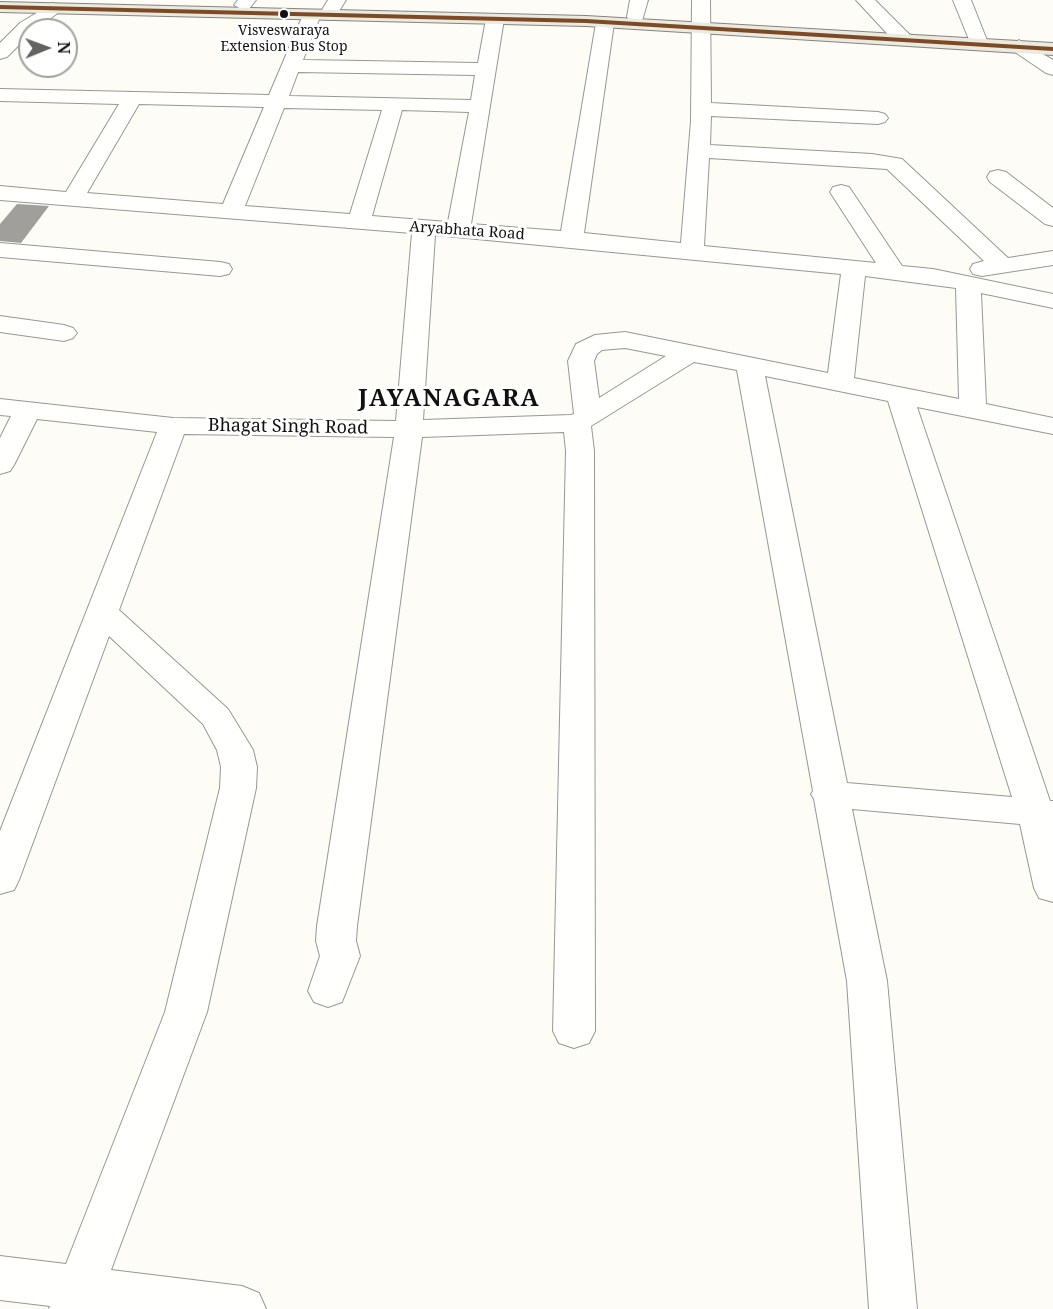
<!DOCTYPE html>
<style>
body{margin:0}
#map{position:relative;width:1053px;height:1309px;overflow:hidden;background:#fdfcf7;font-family:"Noto Serif",serif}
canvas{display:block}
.north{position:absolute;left:18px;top:18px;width:60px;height:60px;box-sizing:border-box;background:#fff;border:2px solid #a0a0a0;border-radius:50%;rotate:89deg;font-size:16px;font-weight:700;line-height:24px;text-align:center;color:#111}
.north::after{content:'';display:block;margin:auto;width:21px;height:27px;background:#646362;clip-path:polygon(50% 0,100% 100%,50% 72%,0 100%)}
</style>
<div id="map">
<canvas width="1053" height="1309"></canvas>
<div class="north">N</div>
</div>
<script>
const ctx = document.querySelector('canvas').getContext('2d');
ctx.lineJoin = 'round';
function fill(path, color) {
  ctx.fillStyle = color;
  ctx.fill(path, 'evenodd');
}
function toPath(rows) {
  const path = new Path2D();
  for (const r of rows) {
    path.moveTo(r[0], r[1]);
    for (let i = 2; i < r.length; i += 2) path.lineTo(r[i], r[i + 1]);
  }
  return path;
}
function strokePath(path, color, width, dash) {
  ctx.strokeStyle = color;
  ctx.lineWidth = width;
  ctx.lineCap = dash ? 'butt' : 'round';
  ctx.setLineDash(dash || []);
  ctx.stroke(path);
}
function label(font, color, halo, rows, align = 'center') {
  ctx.font = font + ' "Noto Serif",serif';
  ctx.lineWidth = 6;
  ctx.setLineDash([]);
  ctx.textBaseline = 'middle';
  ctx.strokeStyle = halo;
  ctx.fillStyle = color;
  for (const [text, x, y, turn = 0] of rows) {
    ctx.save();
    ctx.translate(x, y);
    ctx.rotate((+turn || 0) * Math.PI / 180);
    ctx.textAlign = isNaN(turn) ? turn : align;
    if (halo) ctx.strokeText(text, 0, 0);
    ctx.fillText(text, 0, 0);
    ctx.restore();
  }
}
fill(toPath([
 [17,204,49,206,21,243,0,241,0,224]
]), '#a19f9c');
const minor = toPath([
 [238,0,256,0,249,9,243,10,234,5,238,0],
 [328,0,346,0,334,19,328,20,320,17,303,60,478,63,486,19,495,14,504,19,471,224,561,231,596,23,605,17,614,23,584,233,681,243,691,121,692,0,710,0,711,103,878,112,885,114,888,118,885,122,878,124,711,116,710,145,872,154,902,159,1008,258,1053,251,1053,265,982,276,973,274,970,269,973,264,984,261,887,169,709,158,704,246,876,263,830,192,833,187,841,185,849,187,902,266,933,269,1053,294,1053,308,981,293,986,404,1053,418,1053,434,917,407,1050,801,1053,801,1053,902,1039,898,1034,888,1020,824,852,809,887,981,917,1309,869,1309,847,981,814,799,811,794,813,791,737,370,694,362,591,426,594,451,595,1031,589,1043,574,1048,559,1043,553,1031,566,451,564,432,422,437,357,926,356,941,360,956,342,1002,328,1007,314,1002,308,991,320,956,316,941,317,926,394,437,184,434,119,610,228,709,253,750,257,767,256,788,207,1012,111,1270,242,1286,259,1293,266,1309,49,1309,50,1306,0,1300,0,1256,66,1264,165,1012,220,788,221,767,217,750,203,724,109,636,19,880,14,890,0,894,0,831,157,432,37,419,14,465,10,471,0,474,0,438,11,416,0,415,0,399,173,418,396,421,412,233,0,200,0,186,66,192,119,104,0,101,0,89,269,95,303,15,312,10,320,13,328,0],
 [298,72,475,75,471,100,289,96,298,72],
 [139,104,264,107,223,204,87,193,139,104],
 [284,108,382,110,350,214,245,206,284,108],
 [402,110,469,112,448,222,372,216,402,110],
 [435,235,841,274,828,373,625,332,595,335,576,344,568,361,574,414,571,415,423,420,435,235],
 [865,276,956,288,959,399,854,378,865,276],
 [625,348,666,356,599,398,594,361,597,354,602,350,625,348],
 [765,376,888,401,1012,797,847,783,765,376],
 [630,0,648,0,642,21,630,21,627,17,630,0],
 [856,0,875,0,910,35,912,39,910,43,896,43,856,0],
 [953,0,971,0,988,43,986,47,972,47,953,0],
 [53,3,62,8,59,12,35,30,30,30,30,34,7,57,0,59,0,43,20,23,53,3],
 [1019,40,1053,60,1053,75,1046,73,1012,50,1010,46,1019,40],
 [998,170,1006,172,1053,208,1053,226,1045,224,990,182,987,177,990,172,998,170],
 [0,243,220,262,229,264,232,269,229,274,220,276,0,257,0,243],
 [0,316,64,325,73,328,77,333,73,338,64,341,0,332,0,316]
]);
const primary = toPath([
 [0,2,586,16,1053,43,1053,55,586,26,0,12,0,2]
]);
strokePath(minor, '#979795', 2);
strokePath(primary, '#858482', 2);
fill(minor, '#fffffe');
fill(primary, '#ede9dc');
strokePath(toPath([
 [0,7,586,21,1053,49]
]), '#7a4b2a', 4);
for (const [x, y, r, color] of [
 [284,14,5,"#111"]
]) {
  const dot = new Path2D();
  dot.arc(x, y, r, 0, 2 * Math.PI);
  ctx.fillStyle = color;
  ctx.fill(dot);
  strokePath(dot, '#fff', 2);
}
label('14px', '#111', '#fff', [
 ["Visveswaraya",284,31],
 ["Extension Bus Stop",284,47]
]);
label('15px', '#111', '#fff', [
 ["Aryabhata Road",467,231,4]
]);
label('18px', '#111', '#fff', [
 ["Bhagat Singh Road",288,427,1]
]);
ctx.letterSpacing = '1.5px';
label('bold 24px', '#111', '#fff', [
 ["JAYANAGARA",449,399]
]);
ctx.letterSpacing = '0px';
</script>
